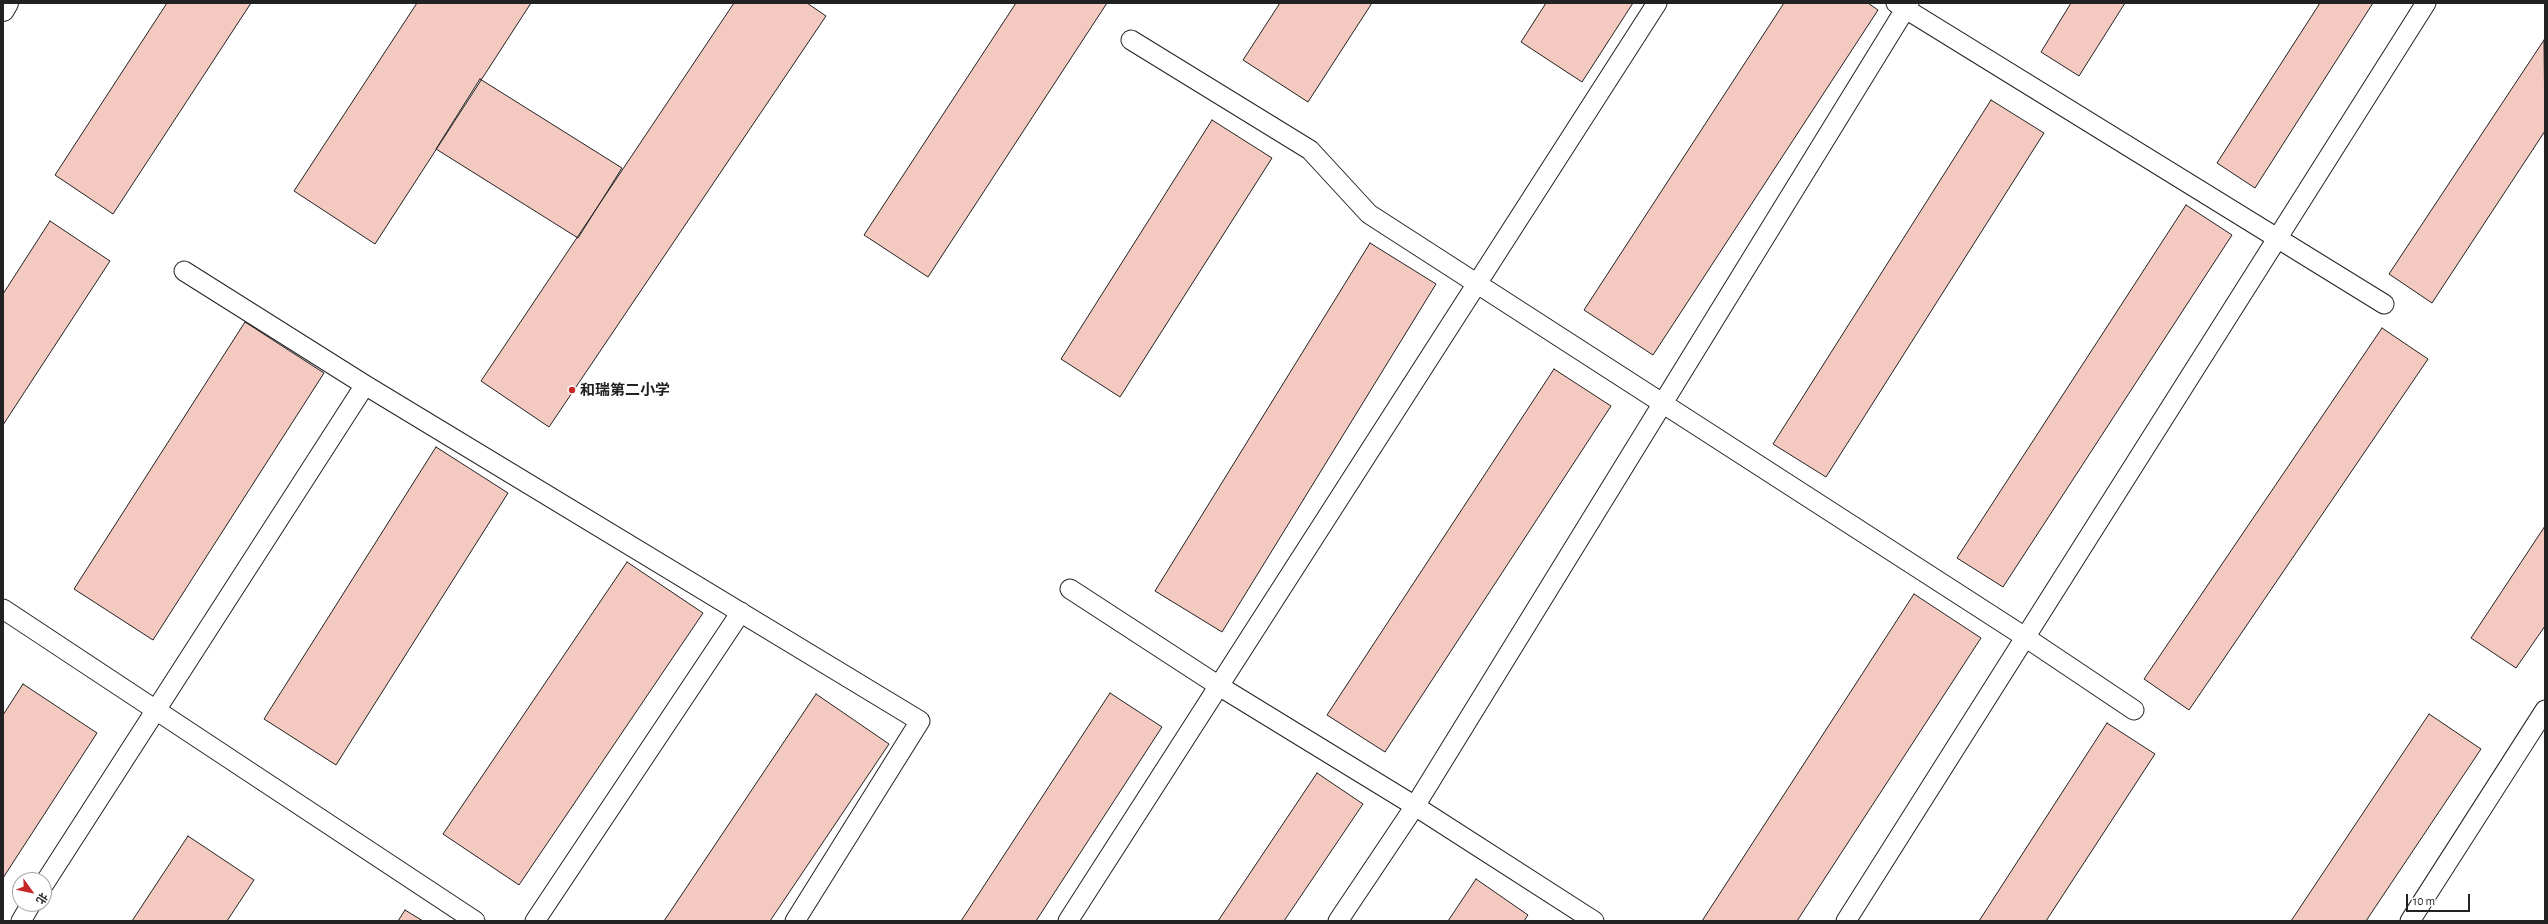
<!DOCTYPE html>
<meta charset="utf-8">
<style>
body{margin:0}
#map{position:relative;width:2548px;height:924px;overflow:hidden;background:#fff;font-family:"Alegreya Sans","Noto Sans SC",sans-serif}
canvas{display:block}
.frame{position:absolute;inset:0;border:4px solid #222;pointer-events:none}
.north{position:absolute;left:12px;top:872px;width:40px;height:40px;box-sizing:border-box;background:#fff;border:1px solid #a7a7a7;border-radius:50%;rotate:123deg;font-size:11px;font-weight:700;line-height:16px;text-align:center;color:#222}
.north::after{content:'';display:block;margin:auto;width:14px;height:18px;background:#c62828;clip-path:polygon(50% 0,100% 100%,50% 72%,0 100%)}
.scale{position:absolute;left:2406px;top:894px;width:64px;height:18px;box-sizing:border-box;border:2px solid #222;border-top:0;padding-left:5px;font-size:12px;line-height:14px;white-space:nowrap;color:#222;-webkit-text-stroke:3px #fff;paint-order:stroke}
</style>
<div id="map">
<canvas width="2548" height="924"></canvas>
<div class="frame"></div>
<div class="north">北</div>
<div class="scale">10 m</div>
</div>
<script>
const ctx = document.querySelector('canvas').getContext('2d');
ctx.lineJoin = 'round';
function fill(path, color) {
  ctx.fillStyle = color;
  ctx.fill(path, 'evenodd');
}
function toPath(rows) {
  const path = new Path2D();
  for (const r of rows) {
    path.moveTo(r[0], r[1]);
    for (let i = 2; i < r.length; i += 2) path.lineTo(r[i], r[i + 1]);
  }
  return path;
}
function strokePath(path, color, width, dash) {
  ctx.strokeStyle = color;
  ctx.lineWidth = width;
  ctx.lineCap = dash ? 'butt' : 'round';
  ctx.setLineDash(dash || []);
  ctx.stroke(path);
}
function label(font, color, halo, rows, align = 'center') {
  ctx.font = font + ' "Alegreya Sans","Noto Sans SC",sans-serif';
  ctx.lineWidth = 3;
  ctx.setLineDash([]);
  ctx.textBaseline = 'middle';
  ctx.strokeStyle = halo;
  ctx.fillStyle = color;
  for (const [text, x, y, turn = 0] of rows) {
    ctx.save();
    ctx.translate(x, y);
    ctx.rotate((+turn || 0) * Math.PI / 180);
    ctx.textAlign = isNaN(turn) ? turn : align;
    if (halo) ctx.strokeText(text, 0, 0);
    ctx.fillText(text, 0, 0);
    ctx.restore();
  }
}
const building = toPath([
 [167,3,251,3,113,214,55,175,167,3],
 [417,3,531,3,375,244,294,191,417,3],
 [734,3,807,3,826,16,549,427,481,381,734,3],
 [1016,3,1107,3,928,277,864,235,1016,3],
 [1280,3,1372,3,1308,102,1243,60,1280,3],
 [1546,3,1633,3,1582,82,1521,42,1546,3],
 [1784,3,1868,3,1878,10,1653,355,1584,310,1784,3],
 [2071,3,2125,3,2079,76,2041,52,2071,3],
 [2320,3,2373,3,2255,188,2217,163,2320,3],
 [2544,40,2545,131,2432,303,2389,274,2544,40],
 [480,79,622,168,578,238,436,149,480,79],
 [1991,100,2044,133,1826,477,1773,444,1991,100],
 [1212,120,1272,158,1120,397,1061,359,1212,120],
 [2186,205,2232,235,2003,587,1957,558,2186,205],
 [50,221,110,261,3,425,3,294,50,221],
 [1370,243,1436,284,1222,632,1155,591,1370,243],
 [245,322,324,373,153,640,74,589,245,322],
 [2382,328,2428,359,2189,710,2144,679,2382,328],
 [1554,369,1611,406,1385,752,1327,715,1554,369],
 [436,447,508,493,336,765,264,719,436,447],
 [2545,526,2545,626,2516,668,2471,638,2545,526],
 [627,562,703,613,519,885,443,834,627,562],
 [1914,594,1981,638,1797,921,1702,921,1914,594],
 [23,684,97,733,3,878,3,715,23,684],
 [1110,693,1162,727,1036,921,961,921,1110,693],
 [816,694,889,744,770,921,664,921,816,694],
 [2429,714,2481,749,2366,921,2291,921,2429,714],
 [2107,723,2155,754,2046,921,1979,921,2107,723],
 [1317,773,1363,804,1284,921,1218,921,1317,773],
 [188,836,254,880,227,921,132,921,188,836],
 [1476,879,1528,915,1524,921,1448,921,1476,879],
 [405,910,423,921,398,921,405,910]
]);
fill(building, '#f3c9c0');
strokePath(building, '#222', 1);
const lane = toPath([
 [1896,3,2384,304],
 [1131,40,1310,150,1369,214,2025,637,2134,710],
 [184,271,365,385,920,721,795,921],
 [1070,589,1219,686,1415,806,1594,921],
 [3,609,475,921],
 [44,884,365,385],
 [21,921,31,904],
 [535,921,741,612],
 [1068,921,1657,3],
 [1338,921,1415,806,1909,3],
 [1846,921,2426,3],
 [2410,921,2545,710]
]);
const street = toPath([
 [3,10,7,3]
]);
strokePath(lane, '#222', 21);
strokePath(street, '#222', 24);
strokePath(lane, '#fff', 19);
strokePath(street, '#fff', 22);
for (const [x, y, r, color] of [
 [572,390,4,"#c62828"]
]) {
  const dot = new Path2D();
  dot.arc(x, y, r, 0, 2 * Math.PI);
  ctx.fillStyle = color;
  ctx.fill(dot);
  strokePath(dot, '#fff', 1.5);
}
label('bold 15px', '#222', '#fff', [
 ["和瑞第二小学",580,390]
], 'left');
</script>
